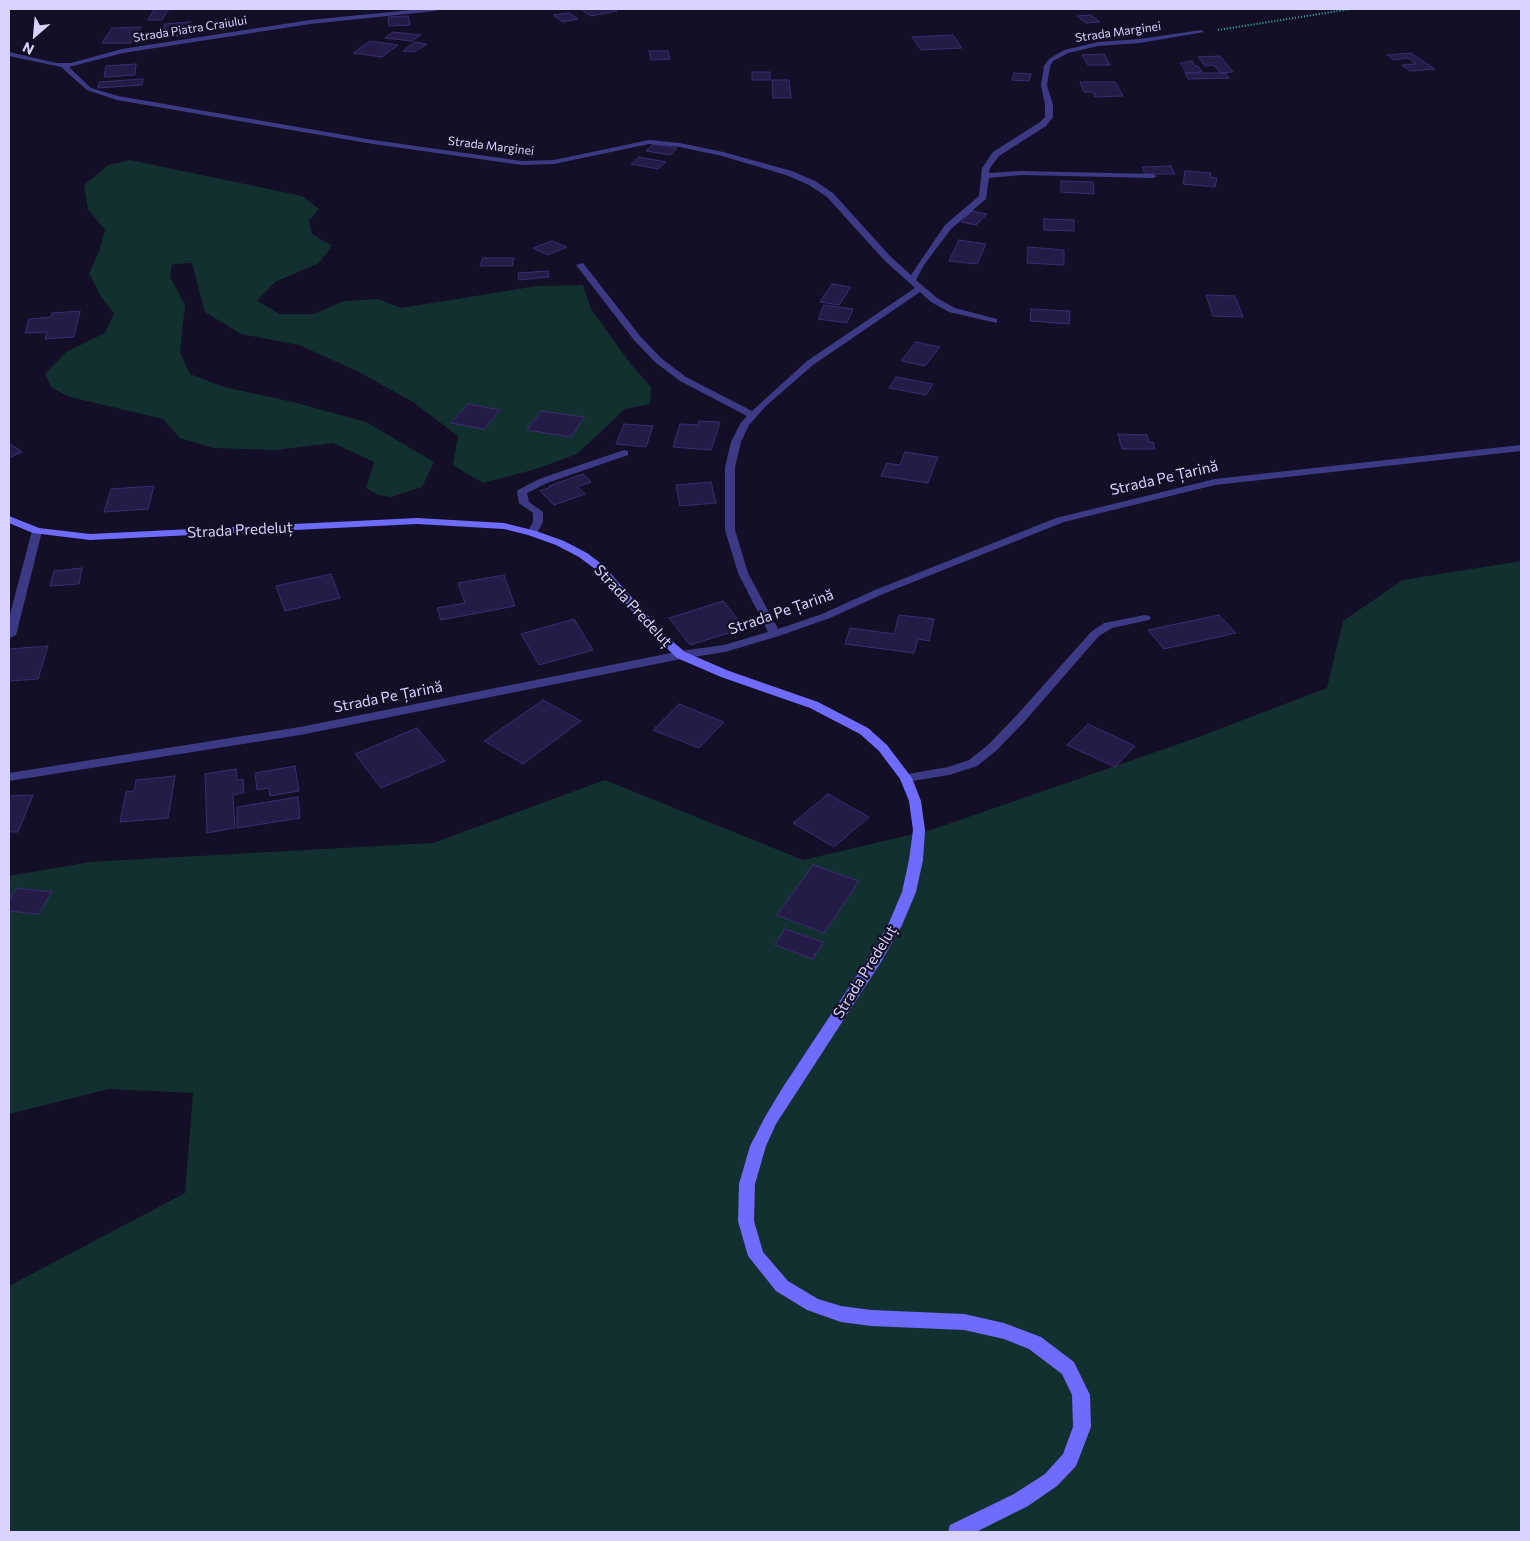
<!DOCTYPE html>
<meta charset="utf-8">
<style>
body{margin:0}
#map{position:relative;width:1530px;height:1541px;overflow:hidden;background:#130f26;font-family:Commissioner,sans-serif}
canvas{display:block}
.frame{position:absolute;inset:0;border:10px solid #d9d4ff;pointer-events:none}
.north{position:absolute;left:10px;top:10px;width:50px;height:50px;-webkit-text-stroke:4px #130f26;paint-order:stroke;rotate:207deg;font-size:14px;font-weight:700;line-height:20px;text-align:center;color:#d9d4ff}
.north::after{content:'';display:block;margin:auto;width:18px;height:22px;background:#d9d4ff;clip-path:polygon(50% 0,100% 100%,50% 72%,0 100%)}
</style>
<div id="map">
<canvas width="1530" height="1541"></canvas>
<div class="frame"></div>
<div class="north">N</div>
</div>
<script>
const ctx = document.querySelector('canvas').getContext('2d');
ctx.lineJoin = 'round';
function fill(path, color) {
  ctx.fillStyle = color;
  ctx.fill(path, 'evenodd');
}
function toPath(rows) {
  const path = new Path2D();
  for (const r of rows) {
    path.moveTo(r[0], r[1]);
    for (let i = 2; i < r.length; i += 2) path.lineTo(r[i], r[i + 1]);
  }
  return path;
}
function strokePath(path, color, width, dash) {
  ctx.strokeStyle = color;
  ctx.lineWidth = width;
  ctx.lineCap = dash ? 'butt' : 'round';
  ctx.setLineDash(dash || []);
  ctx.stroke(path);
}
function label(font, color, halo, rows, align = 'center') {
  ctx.font = font + ' Commissioner,sans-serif';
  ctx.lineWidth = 4.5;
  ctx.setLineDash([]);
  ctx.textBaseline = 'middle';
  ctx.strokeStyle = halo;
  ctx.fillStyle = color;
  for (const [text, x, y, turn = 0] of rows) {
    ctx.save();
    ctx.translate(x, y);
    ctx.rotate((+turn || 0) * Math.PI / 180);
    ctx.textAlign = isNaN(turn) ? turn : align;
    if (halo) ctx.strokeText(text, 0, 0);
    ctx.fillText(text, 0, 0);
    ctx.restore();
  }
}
fill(toPath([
 [130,160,302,196,319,209,309,221,312,234,332,246,319,263,275,282,257,301,280,314,314,314,344,301,378,299,401,308,537,286,583,285,591,309,633,367,651,387,650,404,625,409,577,454,536,469,483,483,453,465,458,436,413,402,357,371,299,345,241,334,205,312,192,263,172,264,170,277,185,305,180,352,190,374,224,387,293,402,366,422,434,462,422,487,391,497,378,495,366,488,374,462,333,443,275,450,214,448,180,438,163,419,70,397,52,388,45,374,66,352,105,333,114,313,102,298,89,274,99,251,105,230,88,209,84,185,109,165],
 [1521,561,1521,1532,9,1532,9,1286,185,1193,193,1093,109,1089,9,1114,9,876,90,862,433,843,605,780,803,860,931,830,1193,739,1327,688,1343,621,1403,580]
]), '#12302f');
const building = toPath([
 [154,9,177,9,168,10,162,20,148,20,154,9],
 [580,9,614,9,617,11,591,16,580,9],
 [569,13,578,19,563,22,553,15,569,13],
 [1090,15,1100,22,1086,23,1077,16,1090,15],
 [408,16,410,25,389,26,388,17,408,16],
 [190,22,187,36,162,37,165,24,190,22],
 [141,27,131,43,102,43,112,28,141,27],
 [393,32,421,35,412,41,385,38,393,32],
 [953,35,962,48,921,50,912,37,953,35],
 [370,41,398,45,382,57,353,53,370,41],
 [415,42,427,44,414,52,403,51,415,42],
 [649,51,668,51,670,59,651,60,649,51],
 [1411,53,1435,69,1410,71,1402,65,1416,64,1408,58,1394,60,1387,55,1411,53],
 [1104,54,1110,65,1088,65,1082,55,1104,54],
 [1220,56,1233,72,1220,73,1214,65,1205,66,1198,57,1220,56],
 [1192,61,1195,66,1198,66,1202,72,1187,73,1180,63,1192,61],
 [136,64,135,75,104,77,106,66,136,64],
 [752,72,770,72,770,80,752,80,752,72],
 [1014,73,1031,74,1029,81,1012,80,1014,73],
 [1185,73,1225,73,1229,78,1188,79,1185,73],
 [143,79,142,85,98,88,99,82,143,79],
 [772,80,789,80,791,98,773,98,772,80],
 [1080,82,1115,82,1123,96,1095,97,1093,92,1084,92,1080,82],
 [653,144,677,148,670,155,646,151,653,144],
 [639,157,666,162,658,169,631,164,639,157],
 [1171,166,1175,174,1145,174,1142,167,1171,166],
 [1185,171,1211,173,1210,177,1217,178,1215,187,1183,184,1185,171],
 [1061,181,1093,182,1094,194,1061,192,1061,181],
 [972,211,987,214,976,225,961,222,972,211],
 [1044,219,1074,220,1074,231,1044,230,1044,219],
 [959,240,986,244,977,264,949,261,959,240],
 [552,241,567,247,548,255,533,248,552,241],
 [1028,247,1064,250,1064,265,1027,263,1028,247],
 [483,258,514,258,512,266,480,266,483,258],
 [548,271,549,277,519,280,518,273,548,271],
 [832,284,851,287,839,305,820,302,832,284],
 [1206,295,1235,296,1243,317,1213,316,1206,295],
 [824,305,853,309,847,323,818,319,824,305],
 [1031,309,1070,311,1069,324,1030,321,1031,309],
 [80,311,74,337,45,339,47,332,25,333,29,319,51,317,52,313,80,311],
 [916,342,940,347,925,366,901,361,916,342],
 [896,377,933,384,926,395,889,388,896,377],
 [468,404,500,410,484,429,451,423,468,404],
 [541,411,584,417,571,437,527,430,541,411],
 [699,421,720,422,711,450,673,447,680,424,698,425,699,421],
 [624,424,653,426,646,447,616,444,624,424],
 [1118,434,1147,435,1149,442,1153,442,1155,449,1122,449,1118,434],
 [9,443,22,452,9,458,9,443],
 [905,452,938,457,928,483,881,476,887,463,900,465,905,452],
 [583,474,591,482,577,487,585,494,554,505,540,491,551,487,549,486,583,474],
 [711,482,716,503,680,506,676,485,711,482],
 [154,486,148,509,104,512,111,489,154,486],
 [82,568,79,584,50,586,54,571,82,568],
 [331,574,340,598,285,611,276,586,331,574],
 [504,575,515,606,441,620,437,608,465,603,458,583,504,575],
 [723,601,745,628,690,645,669,618,723,601],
 [899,615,934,619,929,641,918,639,914,653,845,644,850,628,894,634,899,615],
 [1219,615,1236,633,1164,649,1148,630,1219,615],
 [574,619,593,650,539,665,521,634,574,619],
 [48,646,38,679,9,681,9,649,48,646],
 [543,700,581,721,523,764,484,741,543,700],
 [679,704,724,722,699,748,653,730,679,704],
 [1088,724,1135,746,1115,767,1067,745,1088,724],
 [417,728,445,761,381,788,355,754,417,728],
 [295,766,299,791,270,796,269,788,257,790,255,773,295,766],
 [236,769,237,780,243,779,244,793,233,795,235,828,207,833,205,774,236,769],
 [175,776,168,818,120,822,126,792,134,791,136,780,175,776],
 [828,794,869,817,834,847,793,823,828,794],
 [33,795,18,832,9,832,9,796,33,795],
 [298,797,300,818,237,828,237,807,298,797],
 [813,865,859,881,824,933,777,915,813,865],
 [17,888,52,892,38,914,9,911,9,900,17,888],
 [785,929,823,942,813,959,775,945,785,929]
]);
fill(building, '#241b47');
strokePath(building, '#3b2d73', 1);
strokePath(toPath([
 [1218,30,1351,9]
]), '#2fb8b0', 2, [1, 2]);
fill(toPath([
 [420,9,439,9,436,11,310,24,123,53,69,67,91,88,118,96,373,140,522,161,554,160,649,140,680,143,723,152,792,171,815,181,833,193,890,256,911,275,945,225,979,196,982,168,993,152,1040,122,1045,117,1045,105,1041,85,1044,66,1049,59,1064,50,1098,42,1140,39,1201,30,1204,32,1140,43,1098,46,1068,53,1053,61,1050,66,1047,85,1053,105,1053,117,1046,126,999,156,990,168,989,173,1021,171,1153,174,1157,176,1153,178,1021,175,989,178,986,199,951,229,924,265,916,280,937,298,955,308,997,319,997,323,949,312,931,302,920,292,813,365,766,406,749,425,741,442,735,467,735,530,748,573,778,629,822,614,875,590,1056,518,1215,479,1521,445,1521,451,1215,485,1064,522,883,594,830,618,779,636,725,652,681,659,300,735,9,781,9,773,300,727,681,651,724,645,768,632,738,573,725,530,725,467,731,442,740,424,747,416,680,381,655,362,634,340,576,265,583,263,640,336,661,358,686,377,752,411,807,361,915,288,884,260,827,197,809,185,786,175,722,156,680,147,649,144,554,164,522,165,373,144,117,100,87,90,61,67,9,56,9,52,56,63,71,63,122,49,310,20,420,9],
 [624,450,628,451,628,455,547,483,527,493,529,502,543,512,543,522,537,533,536,535,528,535,527,533,533,522,533,513,519,503,517,492,518,490,539,479,624,450],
 [37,528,42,531,16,635,10,638,9,618,32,531,37,528],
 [1145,615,1149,616,1151,618,1149,620,1112,628,1099,636,1024,722,996,751,977,766,949,775,906,782,902,781,900,778,902,775,948,767,969,760,988,745,1016,716,1091,632,1104,623,1145,615]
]), '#3d3a85');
fill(toPath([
 [9,516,39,528,90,534,417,518,504,523,536,531,564,541,587,553,603,565,666,636,685,652,729,671,818,702,868,728,887,745,912,778,921,801,925,830,923,860,916,892,902,925,881,962,776,1124,766,1146,755,1184,754,1221,763,1252,788,1281,818,1299,841,1306,871,1310,964,1314,1004,1323,1041,1337,1074,1362,1090,1395,1091,1427,1076,1466,1057,1486,1028,1506,976,1532,948,1532,950,1525,1014,1494,1045,1474,1063,1454,1073,1427,1072,1395,1062,1374,1029,1349,1004,1339,964,1330,871,1326,841,1322,807,1310,776,1291,748,1256,738,1221,739,1184,750,1146,765,1117,783,1087,871,954,888,925,902,892,909,860,913,830,909,801,900,779,879,751,860,734,810,708,721,677,677,658,658,640,595,569,579,557,556,545,528,535,504,529,417,524,90,540,33,533,9,523,9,516]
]), '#6f6bff');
label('12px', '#d9d4ff', '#130f26', [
 ["Strada Piatra Craiului",190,29,-9],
 ["Strada Marginei",1118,32,-8],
 ["Strada Marginei",491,146,7]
]);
label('15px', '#d9d4ff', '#130f26', [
 ["Strada Pe Țarină",1164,478,-13],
 ["Strada Predeluț",240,530,-3],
 ["Strada Predeluț",633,606,47],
 ["Strada Pe Țarină",781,612,-19],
 ["Strada Pe Țarină",388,697,-11],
 ["Strada Predeluț",865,972,-58]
]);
</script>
